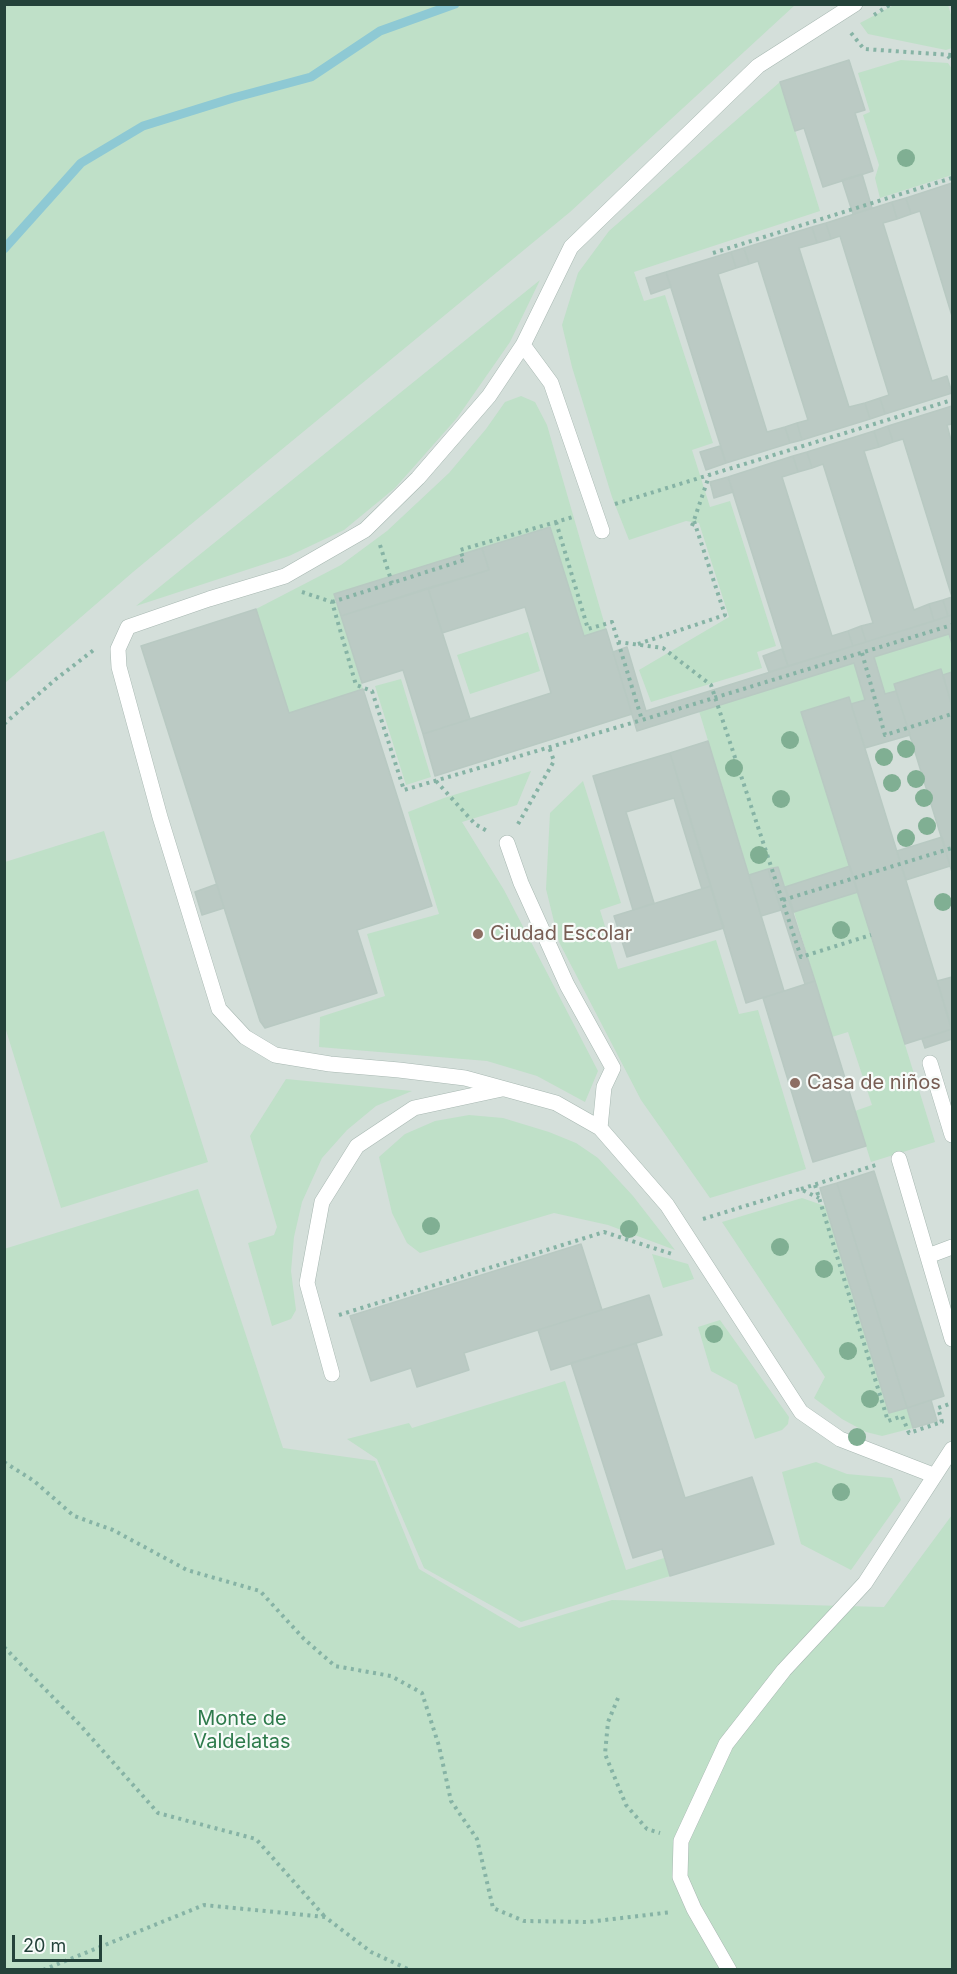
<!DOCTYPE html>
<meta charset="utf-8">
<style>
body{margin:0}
#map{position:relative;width:957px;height:1974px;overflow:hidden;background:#e6efeb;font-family:Inter,sans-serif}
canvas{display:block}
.frame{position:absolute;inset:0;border:6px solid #24423a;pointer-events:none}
.scale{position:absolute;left:12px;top:1935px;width:90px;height:27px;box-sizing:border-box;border:3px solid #24423a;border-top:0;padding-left:8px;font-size:18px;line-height:21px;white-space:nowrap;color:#24423a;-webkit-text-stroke:4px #f7fbf9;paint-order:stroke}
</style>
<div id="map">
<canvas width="957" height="1974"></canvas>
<div class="frame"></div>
<div class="scale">20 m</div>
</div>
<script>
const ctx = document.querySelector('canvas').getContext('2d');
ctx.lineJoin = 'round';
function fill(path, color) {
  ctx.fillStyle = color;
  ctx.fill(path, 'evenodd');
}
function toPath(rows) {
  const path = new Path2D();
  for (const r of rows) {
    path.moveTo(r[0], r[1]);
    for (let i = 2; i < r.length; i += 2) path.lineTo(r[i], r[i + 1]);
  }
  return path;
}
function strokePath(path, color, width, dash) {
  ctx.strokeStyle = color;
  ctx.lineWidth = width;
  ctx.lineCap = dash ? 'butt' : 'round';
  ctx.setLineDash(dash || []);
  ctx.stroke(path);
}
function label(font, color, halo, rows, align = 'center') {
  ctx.font = font + ' Inter,sans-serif';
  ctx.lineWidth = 4.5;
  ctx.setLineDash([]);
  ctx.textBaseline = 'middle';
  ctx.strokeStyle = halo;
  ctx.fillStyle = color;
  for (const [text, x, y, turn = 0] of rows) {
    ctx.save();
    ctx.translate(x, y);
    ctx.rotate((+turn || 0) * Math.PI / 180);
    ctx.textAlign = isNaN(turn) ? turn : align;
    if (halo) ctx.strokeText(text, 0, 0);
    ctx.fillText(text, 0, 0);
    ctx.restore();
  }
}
fill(toPath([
 [783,5,952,5,952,1524,886,1613,515,1636,417,1572,280,1451,5,1252,4,675]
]), '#d4dfda');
fill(toPath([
 [5,4,795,4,795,5,570,212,133,572,5,683],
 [894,5,948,5,952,18,952,48,946,50,868,34,860,23],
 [901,60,948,63,952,69,952,175,880,198,875,178,879,165,863,115,870,112,858,73],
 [780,82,820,211,634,272,644,301,665,295,713,443,692,450,710,507,730,501,776,646,757,652,762,668,651,702,639,670,729,617,699,523,686,521,629,540,612,497,572,367,562,325,578,273,609,231],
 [540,280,510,342,457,418,395,488,344,530,289,556,136,606],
 [521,396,535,402,547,425,606,629,584,636,550,527,335,594,363,689,289,713,256,609,341,565,387,531,449,473,486,429,505,402],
 [528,632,540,671,470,694,457,655],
 [949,634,952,644,952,672,943,675,941,669,895,684,896,691,885,694,874,657],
 [854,663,865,700,851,704,848,697,802,712,850,866,785,887,778,867,749,875,699,711],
 [401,679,431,777,406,785,375,686],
 [531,771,517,805,462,822,504,890,598,1071,585,1102,537,1076,487,1061,319,1047,320,1017,385,996,367,934,439,914,408,812,444,798],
 [583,781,621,903,600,910,618,969,716,940,739,1014,758,1010,806,1169,710,1198,641,1100,559,942,546,889,550,813],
 [104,831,208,1162,61,1208,5,1027,5,862],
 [858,892,935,1142,871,1162,855,1111,872,1105,848,1032,832,1037,794,912],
 [286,1079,412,1091,376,1106,347,1130,322,1158,302,1202,294,1237,291,1271,296,1310,291,1319,272,1326,248,1243,274,1235,277,1227,250,1136],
 [469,1115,503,1118,549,1132,576,1143,598,1158,633,1196,675,1250,608,1225,554,1213,420,1253,407,1243,392,1213,379,1157,405,1134,435,1121],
 [198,1189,283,1448,375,1461,419,1569,519,1628,612,1600,884,1607,952,1515,952,1969,5,1969,4,1249],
 [802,1198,825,1206,889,1413,907,1408,913,1428,882,1436,866,1432,842,1419,814,1398,825,1377,722,1222],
 [652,1254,688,1264,694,1279,663,1288],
 [720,1320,789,1417,788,1424,782,1430,755,1439,737,1385,711,1371,698,1327],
 [565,1381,626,1570,664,1558,670,1576,521,1622,424,1568,377,1459,347,1439,409,1423,412,1428],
 [816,1462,847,1474,892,1478,901,1500,851,1570,801,1544,782,1472]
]), '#bfe0c8');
strokePath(toPath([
 [4,249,81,163,143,126,233,98,311,77,380,31,455,4]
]), '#8ec9d4', 9);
const building = toPath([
 [849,60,865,110,855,113,873,171,823,187,804,128,795,131,780,82,849,60],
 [862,174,872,208,853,214,842,180,862,174],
 [952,183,952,316,920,211,911,214,906,198,952,183],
 [906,198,911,214,897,219,892,202,906,198],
 [892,202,897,219,883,223,932,381,947,376,952,393,885,414,880,398,889,395,840,236,831,239,826,223,892,202],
 [826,223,831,239,817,243,812,227,826,223],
 [812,227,817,243,799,248,849,407,865,403,870,419,802,440,797,423,808,420,758,261,749,264,744,248,812,227],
 [744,248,749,264,736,268,731,252,744,248],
 [731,252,736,268,718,274,767,432,785,427,790,443,726,463,666,272,731,252],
 [666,272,671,287,651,294,646,278,666,272],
 [880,398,885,414,870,419,865,403,880,398],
 [952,406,952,424,947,425,952,444,952,597,903,439,893,442,888,426,952,406],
 [797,423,802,440,790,443,785,427,797,423],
 [888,426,893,442,879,447,874,431,888,426],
 [874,431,879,447,864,451,914,610,929,604,934,621,866,642,861,626,873,623,823,464,812,468,807,452,874,431],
 [720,446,726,463,706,470,700,452,720,446],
 [807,452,812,468,798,472,793,456,807,452],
 [793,456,798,472,782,477,832,636,848,631,853,646,788,666,728,477,793,456],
 [728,477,733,492,714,498,710,482,728,477],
 [550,527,584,636,606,629,632,714,435,776,423,734,551,693,525,607,442,633,428,588,489,570,482,548,550,527],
 [482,548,489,570,341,616,334,594,482,548],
 [428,588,470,719,423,734,403,670,362,683,341,616,428,588],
 [952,597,952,615,948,616,943,600,952,597],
 [943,600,948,616,934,621,929,604,943,600],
 [256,609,289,713,363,689,432,906,357,930,377,993,265,1028,260,1021,141,646,256,609],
 [952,615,952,644,949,634,874,657,885,694,896,691,910,735,865,748,851,704,865,700,854,663,637,731,613,652,627,647,646,711,952,615],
 [861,626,866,642,853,646,848,631,861,626],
 [782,649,788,666,769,672,763,656,782,649],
 [941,669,952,706,952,872,894,684,941,669],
 [952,672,952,706,943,675,952,672],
 [849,697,952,1029,905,1044,801,712,849,697],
 [708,741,784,991,746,1003,670,753,708,741],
 [670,753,711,886,702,889,674,798,626,812,654,903,633,910,593,776,670,753],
 [942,837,950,866,906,880,897,851,942,837],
 [850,866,858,892,794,912,785,887,850,866],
 [778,867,815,981,805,984,768,869,778,867],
 [768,869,781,910,761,916,749,875,768,869],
 [217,884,224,908,202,915,195,892,217,884],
 [711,886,724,928,627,957,614,916,711,886],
 [952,977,952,1031,937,981,952,977],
 [815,981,866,1146,813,1162,763,998,815,981],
 [952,1029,952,1039,925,1048,922,1039,952,1029],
 [874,1171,944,1396,907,1408,837,1183,874,1171],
 [837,1183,907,1408,889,1413,820,1188,837,1183],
 [581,1244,602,1310,464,1353,469,1370,417,1387,411,1368,371,1381,350,1316,581,1244],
 [649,1295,662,1335,551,1370,538,1330,649,1295],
 [636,1343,685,1498,752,1477,774,1544,670,1576,662,1549,633,1558,571,1363,636,1343],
 [931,1400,937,1421,913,1428,907,1408,931,1400]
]);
fill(building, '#bbcac4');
strokePath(building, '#b8c9c2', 1.5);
const lane = toPath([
 [855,4,758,66,571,247,523,345,489,396,418,478,365,530,285,576,209,599,128,627,118,649,119,667,160,817,219,1009,245,1037,275,1055,330,1064,399,1070,465,1078,556,1103,600,1128,667,1205,801,1412,840,1439,933,1475],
 [523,345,551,383,602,531],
 [507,843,521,883,567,985,613,1068,604,1087,600,1128],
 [930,1063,952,1135],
 [899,1159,952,1339],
 [928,1256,952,1247],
 [332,1374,307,1283,322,1202,357,1146,414,1108,502,1089],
 [729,1970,694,1909,680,1877,681,1841,726,1744,784,1670,865,1583,952,1449]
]);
strokePath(lane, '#a8b8b2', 16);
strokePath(toPath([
 [952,4,952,6],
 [874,15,891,4],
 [851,33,864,49,952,55],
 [948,56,952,61],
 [713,253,952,178],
 [615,504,952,400],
 [556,522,588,629,612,622,642,720,952,625],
 [692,526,709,476],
 [380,545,392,583],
 [302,592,332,602,356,685,372,691,404,790,642,720],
 [332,602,464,560,460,550,573,517],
 [618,642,663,648,711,685,801,957,871,935],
 [638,644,725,615,694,521],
 [862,653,885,735,952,714],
 [4,724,56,679,95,649],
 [436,781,475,824,489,832],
 [518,824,554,761,549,747],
 [783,900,952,848],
 [815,1185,888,1421,902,1416,909,1433,942,1422,938,1408,952,1403],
 [801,1189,879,1164],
 [703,1219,800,1189,819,1198],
 [339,1315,604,1232,672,1254],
 [4,1462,34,1481,74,1516,113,1530,187,1570,260,1591,304,1639,335,1666,391,1676,422,1693,439,1746,451,1801,477,1839,493,1908,524,1921,588,1922,672,1912],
 [4,1647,80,1725,158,1813,256,1839,325,1917],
 [618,1698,608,1722,605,1754,626,1805,647,1829,660,1833],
 [43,1970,204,1905,325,1917,371,1952,410,1970]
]), '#86b3a5', 4, [3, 4.5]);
strokePath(lane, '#fff', 15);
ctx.fillStyle = '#80af93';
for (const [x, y] of [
 [906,158],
 [790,740],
 [906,749],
 [884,757],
 [734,768],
 [916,779],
 [892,783],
 [924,798],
 [781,799],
 [927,826],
 [906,838],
 [759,855],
 [943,902],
 [841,930],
 [431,1226],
 [629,1229],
 [780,1247],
 [824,1269],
 [714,1334],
 [848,1351],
 [870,1399],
 [857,1437],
 [841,1492]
]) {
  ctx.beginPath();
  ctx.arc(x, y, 9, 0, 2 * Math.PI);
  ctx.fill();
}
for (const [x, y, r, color] of [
 [478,934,6,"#8d6e63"],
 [795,1083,6,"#8d6e63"]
]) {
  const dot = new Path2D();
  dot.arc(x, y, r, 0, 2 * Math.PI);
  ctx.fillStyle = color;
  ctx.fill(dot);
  strokePath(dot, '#f7fbf9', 2);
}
label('20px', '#785e54', '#f7fbf9', [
 ["Ciudad Escolar",490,934],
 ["Casa de niños",807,1083]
], 'left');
label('20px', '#2d7a4b', '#f7fbf9', [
 ["Monte de",242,1719],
 ["Valdelatas",242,1742]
]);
</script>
